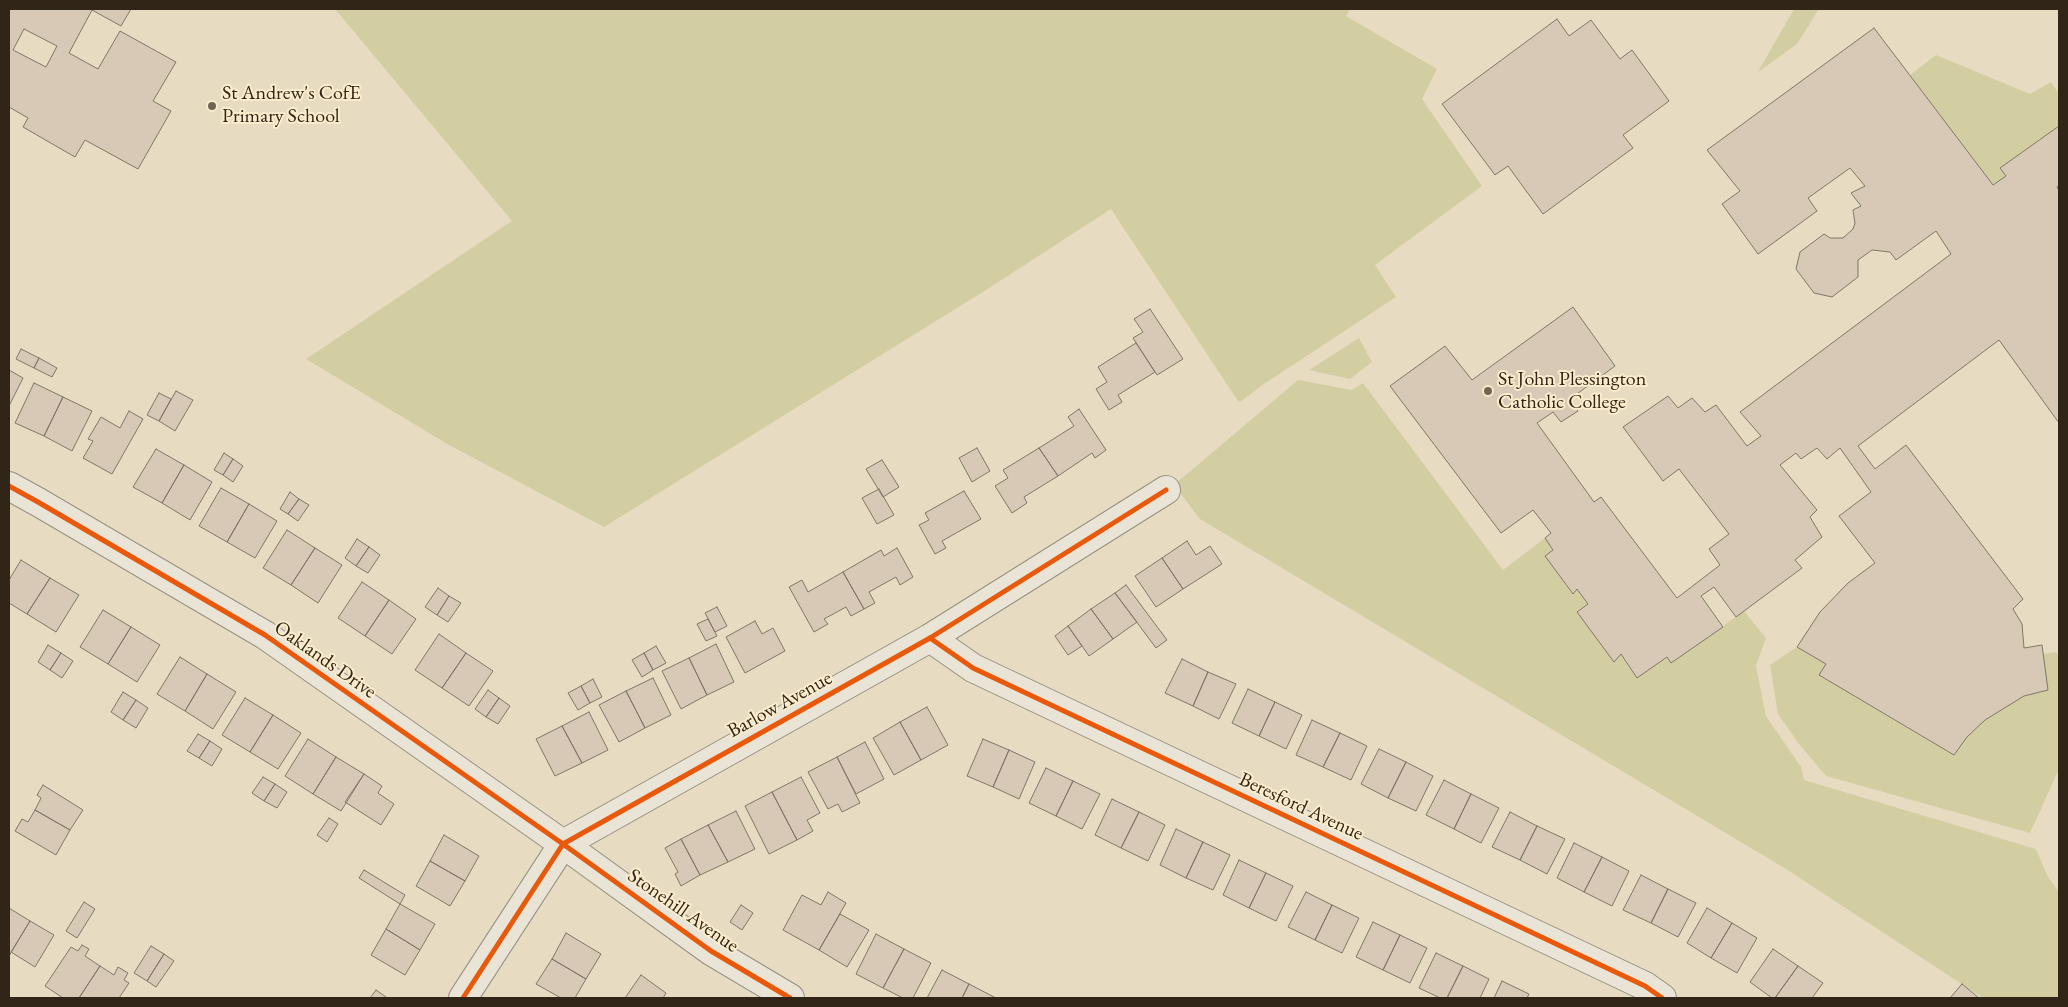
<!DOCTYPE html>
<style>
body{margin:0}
#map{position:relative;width:2068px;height:1007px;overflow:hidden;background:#e7dcc1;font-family:"EB Garamond",serif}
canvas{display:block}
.frame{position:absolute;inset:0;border:10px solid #302517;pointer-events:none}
</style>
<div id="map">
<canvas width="2068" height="1007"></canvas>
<div class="frame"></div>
</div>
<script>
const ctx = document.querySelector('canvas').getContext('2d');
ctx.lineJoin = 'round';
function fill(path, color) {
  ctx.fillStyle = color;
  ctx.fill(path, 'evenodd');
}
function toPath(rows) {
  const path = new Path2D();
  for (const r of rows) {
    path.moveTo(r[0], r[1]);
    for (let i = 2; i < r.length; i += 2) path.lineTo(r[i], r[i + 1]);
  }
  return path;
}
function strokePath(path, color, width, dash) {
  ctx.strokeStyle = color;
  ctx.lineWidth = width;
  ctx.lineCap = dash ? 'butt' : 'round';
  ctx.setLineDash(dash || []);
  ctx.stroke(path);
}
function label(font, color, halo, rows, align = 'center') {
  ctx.font = font + ' "EB Garamond",serif';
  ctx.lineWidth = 4;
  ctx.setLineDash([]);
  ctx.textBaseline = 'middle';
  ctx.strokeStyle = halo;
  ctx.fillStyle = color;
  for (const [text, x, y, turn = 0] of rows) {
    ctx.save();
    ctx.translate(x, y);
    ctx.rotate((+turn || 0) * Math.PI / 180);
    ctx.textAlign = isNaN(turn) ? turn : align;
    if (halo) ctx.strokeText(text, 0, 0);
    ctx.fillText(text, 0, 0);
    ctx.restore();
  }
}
fill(toPath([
 [335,9,1350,9,1346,16,1437,69,1422,99,1482,186,1375,265,1396,297,1264,384,1240,402,1238,401,1111,209,986,290,604,527,449,445,306,359,512,221],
 [1794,9,1819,9,1797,44,1758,72],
 [1936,55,2030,94,2051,82,2059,94,2059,126,2000,168,2006,176,1993,185,1910,75],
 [1359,338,1372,362,1350,379,1309,370],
 [1298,380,1352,390,1363,383,1503,570,1545,538,1553,550,1545,556,1572,594,1577,589,1588,604,1577,612,1614,662,1621,654,1637,677,1667,657,1671,663,1744,611,1766,638,1756,666,1766,716,1801,767,1804,780,2036,849,2048,877,2059,892,2059,998,1983,998,1786,869,1200,519,1174,485],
 [1797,647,1826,664,1820,676,1953,755,1967,737,1985,720,2024,696,2048,690,2043,654,2056,652,2059,657,2059,769,2030,833,1826,776,1799,744,1778,714,1770,665]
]), '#d3cea1');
const building = toPath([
 [9,9,131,9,121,26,92,10,69,53,98,69,120,31,176,62,153,101,171,111,138,169,85,140,75,157,23,127,28,118,9,107,9,9],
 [24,29,57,46,46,67,13,50,24,29],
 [1557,19,1569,36,1591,20,1620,59,1632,50,1669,101,1623,135,1633,148,1543,214,1508,166,1495,175,1442,104,1557,19],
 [1874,28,1993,185,2006,176,2000,168,2059,126,2059,185,2057,187,2059,191,2059,423,1999,340,1858,446,1875,469,1906,445,2023,599,2013,609,2022,624,2024,648,2042,645,2048,690,2024,696,1985,720,1967,737,1954,755,1819,675,1826,664,1797,647,1820,612,1848,583,1875,563,1839,516,1871,492,1840,448,1827,459,1817,448,1801,459,1796,453,1780,465,1817,510,1810,517,1822,537,1795,560,1802,568,1736,617,1714,587,1701,596,1723,627,1671,663,1667,657,1637,678,1621,654,1614,662,1577,612,1588,604,1577,589,1573,594,1545,556,1553,550,1545,538,1551,533,1533,510,1501,533,1390,386,1445,346,1472,380,1573,307,1615,366,1570,399,1578,411,1561,422,1553,412,1537,423,1594,502,1601,497,1677,598,1720,565,1709,549,1729,534,1679,469,1663,481,1623,427,1668,396,1678,408,1692,398,1705,412,1716,405,1747,446,1761,436,1740,412,1951,254,1936,231,1896,260,1890,252,1872,250,1858,260,1858,277,1832,297,1814,293,1796,269,1800,252,1824,234,1830,238,1843,238,1853,229,1855,223,1853,210,1861,206,1851,193,1865,186,1850,168,1808,198,1817,211,1758,254,1722,204,1740,191,1707,150,1874,28],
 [1150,309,1183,359,1157,375,1133,338,1143,332,1134,319,1150,309],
 [1136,343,1155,372,1118,395,1122,402,1109,410,1096,389,1107,382,1098,367,1136,343],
 [21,349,39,358,34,368,16,359,21,349],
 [39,358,57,368,52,377,34,368,39,358],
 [9,370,23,378,9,406,9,370],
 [34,383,63,397,44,436,15,423,34,383],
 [176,391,193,400,175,431,159,421,176,391],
 [159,393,171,399,159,421,147,415,159,393],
 [63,397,92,411,72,451,44,436,63,397],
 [1079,409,1106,450,1095,458,1092,453,1058,476,1039,448,1074,426,1068,417,1079,409],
 [129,411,143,419,112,474,83,458,93,441,88,439,101,417,120,428,129,411],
 [977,448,990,471,972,482,959,458,977,448],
 [1039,448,1058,476,1024,497,1027,503,1012,513,995,486,1008,478,1003,470,1039,448],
 [156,449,184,465,162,503,133,487,156,449],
 [224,453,233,459,223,475,214,470,224,453],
 [233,459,243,466,233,482,223,475,233,459],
 [882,460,899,487,883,497,866,469,882,460],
 [184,465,212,482,190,520,162,503,184,465],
 [221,488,249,504,227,542,199,526,221,488],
 [879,489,894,515,877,524,862,498,879,489],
 [964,491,981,519,942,541,946,548,935,554,919,525,929,520,925,513,964,491],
 [290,492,299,499,288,514,280,509,290,492],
 [299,499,309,505,298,521,288,514,299,499],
 [249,504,277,521,255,558,227,542,249,504],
 [287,530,315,548,291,585,263,568,287,530],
 [357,539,369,547,356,566,345,558,357,539],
 [1187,541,1196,555,1210,546,1222,564,1183,589,1162,558,1187,541],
 [369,547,380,555,368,573,356,566,369,547],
 [315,548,342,565,318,603,291,585,315,548],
 [897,548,913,577,900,585,896,577,869,592,875,603,864,609,843,572,881,550,884,556,897,548],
 [1162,558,1183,589,1156,607,1135,576,1162,558],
 [21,560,50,578,27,614,9,603,9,580,21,560],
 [843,572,864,609,851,616,846,607,824,619,828,624,814,632,789,587,802,580,808,592,843,572],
 [50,578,79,595,56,632,27,614,50,578],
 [362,582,389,600,365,636,338,618,362,582],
 [1126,585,1167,640,1156,648,1115,593,1126,585],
 [438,588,449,596,437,615,425,607,438,588],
 [1115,593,1137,622,1113,639,1091,609,1115,593],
 [449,596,461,603,448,622,437,615,449,596],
 [389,600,416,619,392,654,365,636,389,600],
 [717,607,727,626,715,632,705,613,717,607],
 [1091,609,1113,639,1089,656,1068,626,1091,609],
 [103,610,131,627,108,664,80,647,103,610],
 [708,619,717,636,706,641,697,624,708,619],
 [755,621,762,634,773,628,785,651,745,673,726,637,755,621],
 [1068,626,1082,646,1068,655,1055,636,1068,626],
 [131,627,160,645,137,682,108,664,131,627],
 [439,634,466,653,442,688,415,670,439,634],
 [716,644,734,682,707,695,689,658,716,644],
 [48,645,61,653,50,670,38,662,48,645],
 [656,646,666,663,653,670,644,653,656,646],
 [61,653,73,661,62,678,50,670,61,653],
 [466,653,493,671,469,706,442,688,466,653],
 [644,653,653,670,642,677,632,660,644,653],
 [180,657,207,674,185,711,157,694,180,657],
 [689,658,707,695,681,709,662,671,689,658],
 [1182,659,1208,672,1193,706,1165,693,1182,659],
 [1208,672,1236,684,1219,719,1193,706,1208,672],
 [207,674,236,692,213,729,185,711,207,674],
 [653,678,671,715,645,728,626,691,653,678],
 [593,679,602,697,590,703,581,686,593,679],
 [581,686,590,703,578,710,568,693,581,686],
 [1248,689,1275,702,1259,736,1232,723,1248,689],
 [488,690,499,698,486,717,475,709,488,690],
 [626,691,645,728,619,742,599,705,626,691],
 [123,692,136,700,123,720,111,712,123,692],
 [245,698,273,715,250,752,222,735,245,698],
 [499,698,510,706,498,724,486,717,499,698],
 [136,700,148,708,136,728,123,720,136,700],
 [1275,702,1302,715,1286,749,1259,736,1275,702],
 [927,707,948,745,921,760,900,722,927,707],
 [589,712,608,750,582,763,562,726,589,712],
 [273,715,301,733,278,769,250,752,273,715],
 [1312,720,1340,733,1323,767,1296,755,1312,720],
 [900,722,921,760,894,775,873,738,900,722],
 [562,726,582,763,555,776,536,739,562,726],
 [1340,733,1367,746,1351,780,1323,767,1340,733],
 [198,734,210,741,199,758,187,751,198,734],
 [308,739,336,757,313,794,285,776,308,739],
 [983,739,1009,750,993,787,967,776,983,739],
 [210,741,222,749,212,766,199,758,210,741],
 [865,742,884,779,856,794,837,757,865,742],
 [1379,749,1406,762,1388,798,1361,784,1379,749],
 [1009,750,1035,762,1019,799,993,787,1009,750],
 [336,757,364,774,341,811,313,794,336,757],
 [837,757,860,803,842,812,838,804,828,809,808,772,837,757],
 [1406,762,1433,776,1416,811,1388,798,1406,762],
 [1046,768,1073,781,1056,816,1029,803,1046,768],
 [364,774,382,786,378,793,394,804,381,825,345,802,364,774],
 [263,777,275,784,264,801,252,793,263,777],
 [801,777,820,813,807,820,813,831,797,840,772,792,801,777],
 [1444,780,1471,794,1454,829,1426,815,1444,780],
 [1073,781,1100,794,1082,829,1056,816,1073,781],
 [275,784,287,792,277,808,264,801,275,784],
 [43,785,83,810,70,830,35,810,41,798,37,795,43,785],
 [772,792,797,840,769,854,745,806,772,792],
 [1471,794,1499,808,1481,843,1454,829,1471,794],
 [1112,799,1139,812,1121,848,1095,835,1112,799],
 [35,810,70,830,56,855,15,831,22,819,28,822,35,810],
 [736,811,755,849,728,862,708,825,736,811],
 [1139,812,1165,825,1148,861,1121,848,1139,812],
 [1510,812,1537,826,1520,860,1492,847,1510,812],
 [329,818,338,824,327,842,317,835,329,818],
 [708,825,728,862,700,875,681,839,708,825],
 [1537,826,1565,839,1547,874,1520,860,1537,826],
 [1176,829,1203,842,1186,878,1160,865,1176,829],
 [444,835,479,856,465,881,430,861,444,835],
 [681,839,700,875,681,886,675,874,678,872,665,848,681,839],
 [1203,842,1230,855,1213,890,1186,878,1203,842],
 [1574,843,1602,857,1584,892,1557,878,1574,843],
 [1602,857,1629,871,1612,906,1584,892,1602,857],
 [1239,860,1266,873,1249,908,1223,895,1239,860],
 [430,861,465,881,450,906,416,886,430,861],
 [364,870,405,895,400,904,359,878,364,870],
 [1266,873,1293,886,1276,921,1249,908,1266,873],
 [1641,875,1668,889,1651,923,1623,910,1641,875],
 [1668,889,1696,903,1678,937,1651,923,1668,889],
 [828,892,846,903,819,950,783,930,802,895,821,905,828,892],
 [1306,892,1332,905,1315,940,1288,927,1306,892],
 [84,902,95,909,77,938,66,931,84,902],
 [400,904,435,924,420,950,386,929,400,904],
 [741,905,753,913,742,930,730,922,741,905],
 [1332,905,1359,918,1342,953,1315,940,1332,905],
 [9,908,30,921,9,956,9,908],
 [1707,908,1732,923,1711,958,1687,943,1707,908],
 [840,914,869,930,847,967,819,950,840,914],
 [30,921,54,935,35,967,11,952,30,921],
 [1373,922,1400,935,1383,970,1356,957,1373,922],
 [1732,923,1757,938,1737,973,1711,958,1732,923],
 [386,929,420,950,405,975,371,955,386,929],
 [566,933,601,954,586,979,552,959,566,933],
 [876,934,904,949,883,988,856,974,876,934],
 [1400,935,1427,948,1410,983,1383,970,1400,935],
 [82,945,89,949,85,956,100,966,79,998,63,998,45,986,71,947,78,951,82,945],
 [151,946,164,954,147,981,134,973,151,946],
 [904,949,931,963,913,998,903,998,883,988,904,949],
 [1773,949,1798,966,1775,998,1772,998,1750,982,1773,949],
 [1436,953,1463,966,1447,998,1440,998,1419,988,1436,953],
 [164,954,174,961,156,987,147,981,164,954],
 [552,959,586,979,575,998,561,998,536,984,552,959],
 [100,966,114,975,118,967,128,973,124,980,129,983,119,998,79,998,100,966],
 [1463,966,1489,979,1480,998,1447,998,1463,966],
 [1798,966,1823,983,1812,998,1775,998,1798,966],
 [942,970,969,984,962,998,927,998,942,970],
 [641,975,666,993,663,998,625,998,641,975],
 [1502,981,1529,994,1527,998,1494,998,1502,981],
 [969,984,996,998,962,998,969,984],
 [1962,984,1979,998,1950,998,1962,984],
 [376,990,386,997,386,998,370,998,376,990]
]);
fill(building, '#d8c8b6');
strokePath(building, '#7e7768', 1);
const minor = toPath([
 [9,486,38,502,265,635,563,844,711,951,790,998],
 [930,638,973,668,1645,986,1662,998],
 [463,998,563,844,930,638,1166,490]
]);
strokePath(minor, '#979080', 30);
strokePath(minor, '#eae4d7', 28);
strokePath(toPath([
 [9,486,38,502,265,635,563,844,711,951,790,998],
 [930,638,973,668,1645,986,1662,998],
 [463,998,563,844,930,638,1166,490]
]), '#e8590c', 5);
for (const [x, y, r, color] of [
 [212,106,5,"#706552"],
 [1488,391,5,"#706552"]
]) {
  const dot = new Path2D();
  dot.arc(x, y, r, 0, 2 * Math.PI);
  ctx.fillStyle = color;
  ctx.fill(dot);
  strokePath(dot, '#faeccc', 2);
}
label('20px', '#302517', '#faeccc', [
 ["St Andrew's CofE",222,94],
 ["Primary School",222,117],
 ["St John Plessington",1498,380],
 ["Catholic College",1498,403]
], 'left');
label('20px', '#302517', '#faeccc', [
 ["Oaklands Drive",325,660,35],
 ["Barlow Avenue",780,705,-29],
 ["Beresford Avenue",1301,807,25],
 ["Stonehill Avenue",683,911,35]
]);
</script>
